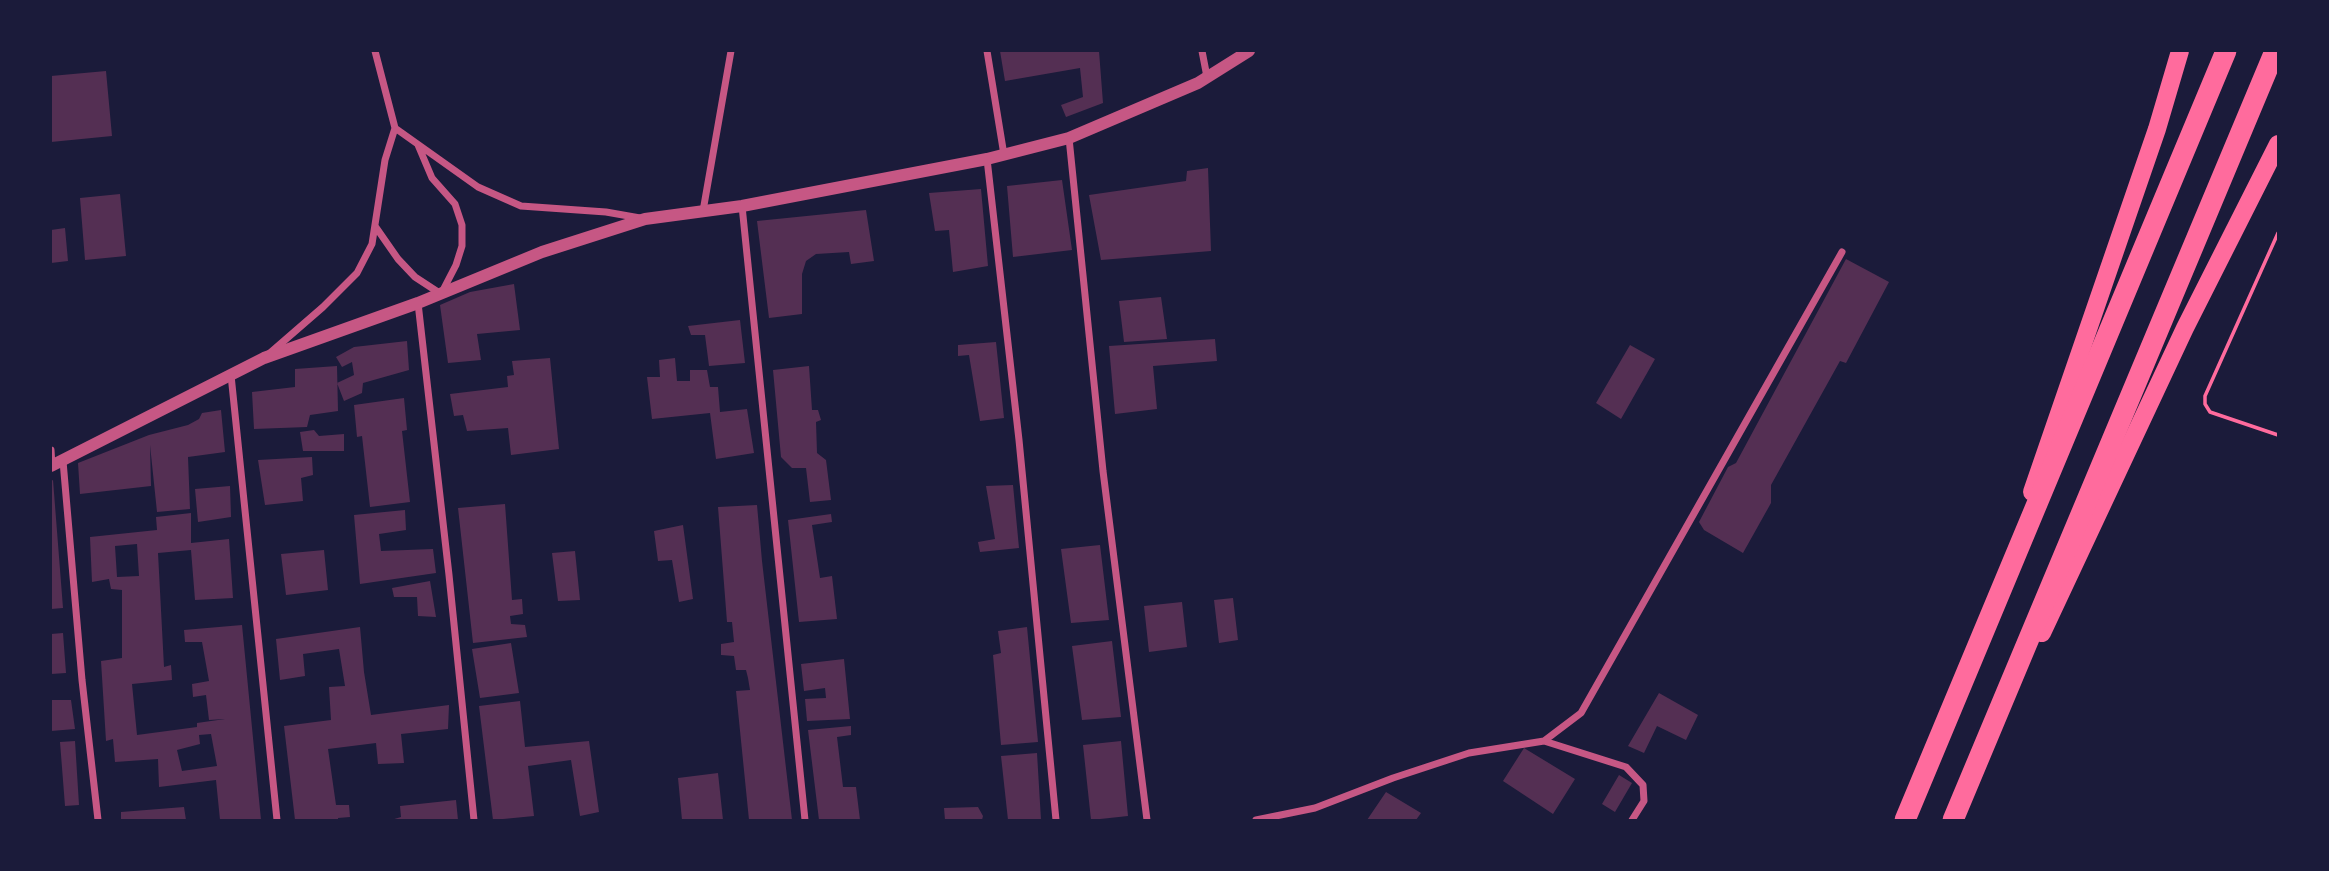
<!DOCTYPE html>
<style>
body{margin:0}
#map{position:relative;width:2329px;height:871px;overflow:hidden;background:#1b1b3a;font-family:"PT Sans",sans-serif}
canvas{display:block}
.frame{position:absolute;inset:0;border:52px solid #1b1b3a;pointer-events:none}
</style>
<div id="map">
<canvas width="2329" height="871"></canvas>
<div class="frame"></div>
</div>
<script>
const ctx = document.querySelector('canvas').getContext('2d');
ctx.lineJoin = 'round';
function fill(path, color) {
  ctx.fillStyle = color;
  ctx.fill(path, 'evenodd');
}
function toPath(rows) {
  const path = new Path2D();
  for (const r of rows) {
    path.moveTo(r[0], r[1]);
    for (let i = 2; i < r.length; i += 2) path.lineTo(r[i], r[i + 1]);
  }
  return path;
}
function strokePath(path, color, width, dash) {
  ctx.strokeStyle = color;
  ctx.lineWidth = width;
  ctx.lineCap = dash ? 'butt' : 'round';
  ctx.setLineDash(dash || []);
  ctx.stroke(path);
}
fill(toPath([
 [1000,51,1099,51,1103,103,1066,117,1061,105,1083,97,1080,68,1005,81],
 [106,71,112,136,51,142,51,76],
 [1208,168,1211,251,1101,260,1089,195,1186,181,1187,171],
 [1062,180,1072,250,1013,257,1007,186],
 [981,189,988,266,953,272,949,230,935,231,929,193],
 [120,194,126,256,85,260,80,198],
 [866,210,874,261,851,264,849,252,816,254,806,261,802,274,802,314,769,318,757,221],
 [65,228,68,261,51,263,51,230],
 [1846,259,1889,282,1846,363,1840,361,1771,485,1771,503,1743,553,1704,530,1699,522,1728,467,1736,463],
 [514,284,520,330,477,334,481,360,448,363,440,305,470,292],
 [1161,297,1167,339,1124,342,1119,301],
 [740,320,745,363,709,366,705,335,691,335,688,326],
 [1215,339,1217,361,1153,366,1157,409,1115,414,1109,346],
 [407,341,409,370,363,383,362,393,344,401,337,383,354,375,352,362,342,367,336,357,354,347],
 [996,342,1004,418,980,421,969,355,958,356,958,345],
 [1630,345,1655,359,1621,419,1596,403],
 [550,358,559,449,511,455,508,428,467,431,463,415,454,416,450,394,508,387,507,376,514,375,512,361],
 [675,358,677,381,690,381,690,370,707,370,710,387,718,387,720,412,747,409,754,453,716,459,710,413,652,419,647,377,660,377,659,360],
 [337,366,338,411,310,415,307,427,254,429,252,392,295,387,295,369],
 [809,366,812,410,818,410,821,420,816,422,817,453,826,460,831,500,810,502,806,468,792,468,781,457,773,370],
 [404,398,407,430,402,431,410,502,370,507,362,436,357,437,354,405],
 [221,410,225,452,188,457,190,509,157,512,150,445,151,486,80,494,78,463,149,435,188,425,199,419,202,413],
 [314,430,319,436,344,434,344,451,303,451,300,432],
 [312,457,313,475,301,478,303,501,265,505,258,460],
 [53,480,63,608,51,609,51,481],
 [1013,485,1019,548,980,552,978,542,995,539,986,486],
 [230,486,231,517,198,522,195,489],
 [505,504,512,600,522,599,523,614,510,616,511,624,525,625,527,637,473,643,458,508],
 [757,505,762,561,792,820,749,820,736,691,750,690,748,678,746,670,736,670,734,656,721,655,721,644,734,642,732,622,727,622,718,507],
 [405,510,406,530,379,534,381,551,433,549,436,573,360,584,354,515],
 [191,513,191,543,229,539,233,598,195,600,191,550,158,553,164,667,171,665,172,680,132,684,137,735,197,727,197,723,225,719,209,720,206,695,193,697,192,684,209,681,202,642,185,642,184,630,242,625,261,820,220,820,216,780,159,787,158,759,115,762,113,739,106,741,101,661,122,658,122,590,111,589,109,579,92,582,90,537,157,530,156,517],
 [137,544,139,576,117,577,115,546],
 [211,734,217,766,182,771,177,750,200,744,199,735],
 [831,514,832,522,812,525,820,578,832,576,837,619,799,622,788,520],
 [683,525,693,599,679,602,672,560,658,561,654,531],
 [1100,545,1109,620,1071,623,1061,549],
 [324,550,328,590,286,595,281,554],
 [575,551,580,600,558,601,552,553],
 [430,581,436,617,418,616,417,597,394,597,392,588],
 [1233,598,1238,640,1219,643,1214,600],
 [1182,602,1187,647,1149,652,1144,606],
 [360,627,364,672,371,715,449,705,448,729,401,734,404,763,378,764,376,743,328,749,336,805,349,805,350,817,338,818,338,820,295,820,284,726,331,720,329,687,345,686,339,649,303,654,305,676,280,680,276,639],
 [1027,627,1038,742,1001,745,993,655,1001,653,998,631],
 [63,633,66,673,51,674,51,634],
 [1112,641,1121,717,1082,720,1072,646],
 [511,643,519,693,480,698,472,649],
 [844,659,850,719,807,721,805,699,826,698,825,688,804,691,801,664],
 [1659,693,1698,715,1686,740,1657,726,1644,753,1628,746],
 [51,700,71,700,75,729,51,731],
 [520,701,525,747,589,741,599,812,580,816,571,760,528,766,534,816,493,820,479,706],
 [851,726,851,735,837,737,843,787,856,787,860,820,819,820,808,730],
 [75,741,79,805,65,806,60,742],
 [1121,741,1128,816,1091,820,1083,745],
 [1524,748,1575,779,1553,814,1503,781],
 [1037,753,1041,820,1008,820,1001,756],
 [718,773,723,820,682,820,678,778],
 [1619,775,1632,783,1615,812,1602,804],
 [1386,792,1421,813,1416,820,1367,820],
 [456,800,458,820,391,820,401,817,400,806],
 [184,807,186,820,121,820,121,812],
 [978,807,983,816,982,820,945,820,944,808]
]), '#542f53');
strokePath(toPath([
 [2278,233,2205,396,2205,404,2210,412,2278,435]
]), '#ff6b9d', 3.5);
strokePath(toPath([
 [987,51,1004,155],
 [1202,51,1207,77],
 [395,128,478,187,521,206,606,212,640,218],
 [1069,138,1103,471,1147,820],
 [987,159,1019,440,1056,820],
 [742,206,805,820],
 [703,211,731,51],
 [375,226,398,259,415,277,441,294,456,265,462,246,462,225,455,204,432,178,418,145],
 [418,303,449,575,474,820],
 [270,353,323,307,357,273,372,244,385,160,395,128,375,51],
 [231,375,277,820],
 [51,450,52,466],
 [63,461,82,680,98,820],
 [1544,741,1626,767,1643,785,1644,801,1632,820],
 [1256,820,1315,808,1393,778,1469,753,1544,741,1581,713,1842,252]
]), '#c65784', 7);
strokePath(toPath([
 [51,466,264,358,418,303,542,252,645,219,742,206,987,159,1069,138,1198,83,1249,51]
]), '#c65784', 12);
strokePath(toPath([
 [2032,492,2157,129,2180,51],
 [2042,633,2185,328,2278,144]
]), '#ff6b9d', 18);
strokePath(toPath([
 [1905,820,2226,51],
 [1953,820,2275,51]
]), '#ff6b9d', 21);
</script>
